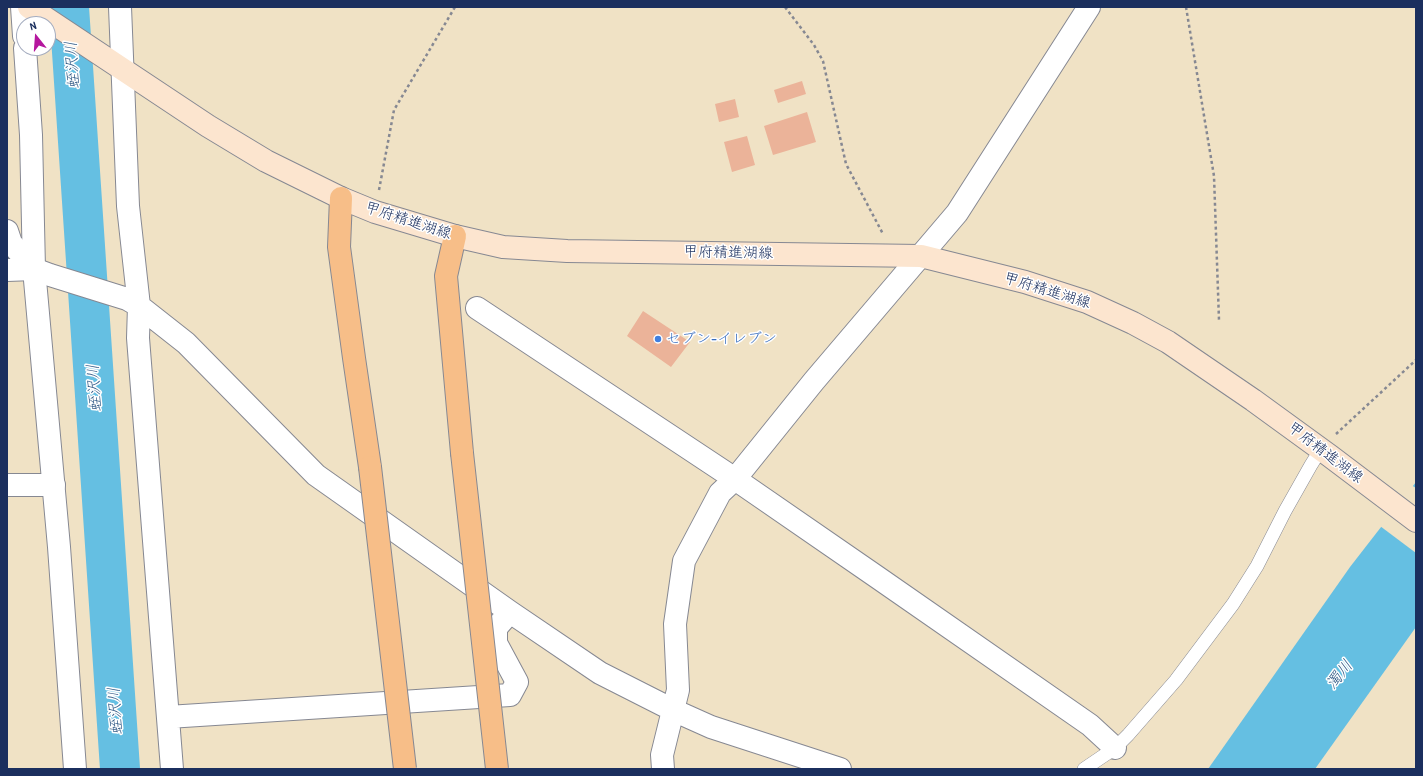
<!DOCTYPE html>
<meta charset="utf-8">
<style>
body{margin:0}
#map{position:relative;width:1423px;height:776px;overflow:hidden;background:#f0e2c5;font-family:"Patrick Hand",sans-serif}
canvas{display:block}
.frame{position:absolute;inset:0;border:8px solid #1b2f5e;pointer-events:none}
.north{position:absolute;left:16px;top:16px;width:40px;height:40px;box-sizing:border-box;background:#fff;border:1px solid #a4acbf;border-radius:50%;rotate:343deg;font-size:11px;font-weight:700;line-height:16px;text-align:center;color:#1b2f5e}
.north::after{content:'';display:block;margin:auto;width:14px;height:18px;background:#b5179e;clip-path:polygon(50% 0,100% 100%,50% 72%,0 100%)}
</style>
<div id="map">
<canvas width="1423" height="776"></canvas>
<div class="frame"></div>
<div class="north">N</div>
</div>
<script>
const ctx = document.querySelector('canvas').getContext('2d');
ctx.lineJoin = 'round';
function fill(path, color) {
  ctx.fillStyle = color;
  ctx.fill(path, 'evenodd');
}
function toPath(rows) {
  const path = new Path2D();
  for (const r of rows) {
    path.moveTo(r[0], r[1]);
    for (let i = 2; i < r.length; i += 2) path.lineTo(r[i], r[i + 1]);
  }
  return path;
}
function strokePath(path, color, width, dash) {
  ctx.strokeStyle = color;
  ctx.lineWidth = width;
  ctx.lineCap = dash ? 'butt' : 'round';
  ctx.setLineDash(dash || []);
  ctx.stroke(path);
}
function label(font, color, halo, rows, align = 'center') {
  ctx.font = font + ' "Patrick Hand","Klee One",sans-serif';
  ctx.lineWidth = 3;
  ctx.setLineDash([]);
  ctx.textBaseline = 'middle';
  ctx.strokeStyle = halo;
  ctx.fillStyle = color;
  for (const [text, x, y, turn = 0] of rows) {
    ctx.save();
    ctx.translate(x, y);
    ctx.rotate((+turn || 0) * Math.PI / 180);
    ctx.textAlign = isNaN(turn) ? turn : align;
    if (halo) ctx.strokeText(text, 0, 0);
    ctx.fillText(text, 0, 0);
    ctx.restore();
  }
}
fill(toPath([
 [1416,482,1416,627,1315,769,1208,769,1350,567]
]), '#65bfe2');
fill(toPath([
 [1411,485,1416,488,1416,553,1380,526]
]), '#f0e2c5');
strokePath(toPath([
 [69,7,120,769]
]), '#65bfe2', 40);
fill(toPath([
 [802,81,806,94,778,103,774,90],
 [735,99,739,117,719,122,715,104],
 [807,112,816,142,773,155,764,126],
 [747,136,755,165,732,172,724,142],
 [643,311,690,342,671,367,627,336]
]), '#ebb399');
const service = toPath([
 [1084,769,1115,748,1128,735,1176,680,1233,604,1257,566,1285,511,1311,465,1321,449]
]);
const minor = toPath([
 [120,7,128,206,139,306,138,338,172,769],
 [7,231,11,243,34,269],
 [7,270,34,269,50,275,127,299,139,306,186,343,316,475,510,612,600,673,673,710,711,727,840,769],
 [477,308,735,479,877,577,1090,725,1115,748],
 [7,485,54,485],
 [168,717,510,695,517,682,496,643,496,628,510,612],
 [663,769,662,755,678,690,675,624,684,561,720,493,735,479]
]);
const tertiary = toPath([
 [22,7,24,36],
 [25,48,31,135,34,269,59,547,75,769],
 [735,479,814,381,957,213,1089,7]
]);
const secondary = toPath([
 [29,7,208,126,266,161,341,198,375,212,455,236,503,247,567,251,921,256,1025,282,1087,302,1133,323,1168,342,1253,400,1330,456,1416,521]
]);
const motorway = toPath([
 [341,198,339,247,354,358,370,467],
 [455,236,446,276,462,453]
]);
strokePath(service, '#868892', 14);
strokePath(minor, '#868892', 24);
strokePath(tertiary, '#868892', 24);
strokePath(secondary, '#868892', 24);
strokePath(motorway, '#868892', 24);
strokePath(toPath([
 [785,7,814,45,823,61,846,164,883,234],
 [1186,7,1214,176,1219,320],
 [379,190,394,110,455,7],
 [1336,434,1416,360]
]), '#868892', 2.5, [3, 3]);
strokePath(service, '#fff', 13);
strokePath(minor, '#fff', 22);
strokePath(tertiary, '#fff', 22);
strokePath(secondary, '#fce5cf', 22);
strokePath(motorway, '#f7be88', 22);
const motorwayBridge = toPath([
 [462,453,497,769],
 [370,467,405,769]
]);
strokePath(motorwayBridge, '#868892', 24, []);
strokePath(motorwayBridge, '#f7be88', 22);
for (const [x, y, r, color] of [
 [658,339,4,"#3f7fe0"]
]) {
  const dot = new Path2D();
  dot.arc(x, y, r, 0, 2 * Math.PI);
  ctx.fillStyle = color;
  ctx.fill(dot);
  strokePath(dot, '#fff', 1.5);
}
label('15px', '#1b2f5e', '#fff', [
 ["甲府精進湖線",408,221,18],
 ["甲府精進湖線",728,253,1],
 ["甲府精進湖線",1047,291,17],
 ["甲府精進湖線",1325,453,37]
]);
label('15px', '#366cbe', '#fff', [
 ["セブン-イレブン",666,339]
], 'left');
label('italic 16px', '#315a86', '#fff', [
 ["蛭沢川",73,65,-94],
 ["蛭沢川",95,388,-94],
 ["濁川",1340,675,-51],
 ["蛭沢川",116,711,-94]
]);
</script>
